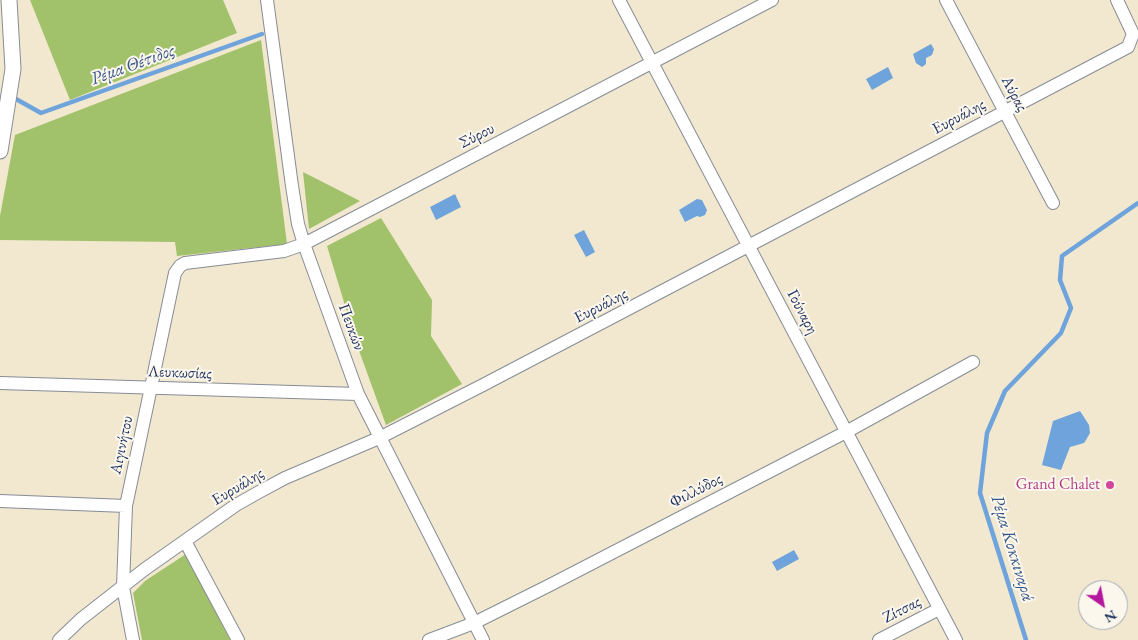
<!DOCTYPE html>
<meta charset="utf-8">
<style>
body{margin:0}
#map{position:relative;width:1138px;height:640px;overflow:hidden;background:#f1e8cf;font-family:"EB Garamond",serif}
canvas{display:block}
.north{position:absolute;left:1078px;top:580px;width:50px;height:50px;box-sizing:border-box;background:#fbf7ec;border:1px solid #a1a7b3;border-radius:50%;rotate:147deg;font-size:14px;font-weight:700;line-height:20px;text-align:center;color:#1b2f5e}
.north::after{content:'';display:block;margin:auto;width:18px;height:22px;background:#b5179e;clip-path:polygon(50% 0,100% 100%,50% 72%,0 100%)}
</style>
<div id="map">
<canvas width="1138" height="640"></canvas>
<div class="north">N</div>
</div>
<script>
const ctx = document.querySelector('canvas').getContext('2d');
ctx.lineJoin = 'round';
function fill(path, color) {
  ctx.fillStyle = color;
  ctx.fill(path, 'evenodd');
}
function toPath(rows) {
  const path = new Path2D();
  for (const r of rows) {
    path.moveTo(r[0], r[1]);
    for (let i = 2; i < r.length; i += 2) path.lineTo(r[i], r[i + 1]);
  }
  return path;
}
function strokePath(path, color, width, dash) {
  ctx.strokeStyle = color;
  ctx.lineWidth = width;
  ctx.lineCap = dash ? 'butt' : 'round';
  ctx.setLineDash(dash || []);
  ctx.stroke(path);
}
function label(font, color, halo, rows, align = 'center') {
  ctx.font = font + ' "EB Garamond",serif';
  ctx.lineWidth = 4;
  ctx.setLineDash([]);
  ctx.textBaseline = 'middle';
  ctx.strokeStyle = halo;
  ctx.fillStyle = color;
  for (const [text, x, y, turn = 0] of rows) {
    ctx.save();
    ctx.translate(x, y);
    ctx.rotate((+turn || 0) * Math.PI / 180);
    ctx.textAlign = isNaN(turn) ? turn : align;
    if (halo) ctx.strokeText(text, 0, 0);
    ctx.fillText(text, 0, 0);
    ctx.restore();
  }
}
fill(toPath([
 [30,0,223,0,237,33,70,100],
 [261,40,287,244,177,256,175,242,0,240,0,216,15,135],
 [303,172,360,201,309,229],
 [381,218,432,300,431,336,462,384,386,425,357,345,327,246],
 [186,554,230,640,142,640,133,593,145,581]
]), '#a1c16a');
fill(toPath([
 [931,44,934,49,932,55,926,58,926,64,922,67,916,63,913,54],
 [888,67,893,78,872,90,866,79],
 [455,194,461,207,436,220,430,207],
 [697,199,702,200,707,210,705,215,700,217,697,216,685,222,679,210],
 [584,230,595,252,586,257,574,235],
 [1080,411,1089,425,1090,433,1086,440,1084,443,1070,447,1061,470,1042,465,1053,421],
 [794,550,799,559,777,571,772,562]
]), '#6ea3db');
strokePath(toPath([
 [16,99,41,113,262,34],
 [1026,640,980,493,987,433,1005,391,1061,333,1071,308,1060,280,1062,256,1138,203]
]), '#6ea3db', 4.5);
const minor = toPath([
 [267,0,292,186,298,224,304,244,358,394,483,640],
 [619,0,956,640],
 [946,0,1053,203],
 [0,383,358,394],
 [0,501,126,506],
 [185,541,238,640],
 [59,640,81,619,145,569,236,505,259,492,285,478,379,438,483,385,1128,47,1133,34,1117,0],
 [133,640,123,587,126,506,175,273,180,266,185,263,284,251,304,244,772,0],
 [429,640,474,623,550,585,846,432,973,362],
 [879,640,939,609]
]);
const tertiary = toPath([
 [0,151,13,69,9,0]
]);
strokePath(minor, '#868c96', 14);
strokePath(tertiary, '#868c96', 17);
strokePath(minor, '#fff', 12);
strokePath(tertiary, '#fff', 15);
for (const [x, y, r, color] of [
 [1110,485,5,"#d1479c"]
]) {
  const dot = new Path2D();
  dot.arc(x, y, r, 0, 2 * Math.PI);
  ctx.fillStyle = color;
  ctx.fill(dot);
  strokePath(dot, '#fbf7ec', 2);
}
label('16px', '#1b2f5e', '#fbf7ec', [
 ["Αύρας",1014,94,62],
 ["Ευρυάλης",959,117,-28],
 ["Σύρου",477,136,-27],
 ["Ευρυάλης",601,306,-27],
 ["Γούναρη",802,312,62],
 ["Πευκών",351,327,70],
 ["Λευκωσίας",180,373,2],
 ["Αιγινήτου",122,445,-78],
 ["Ευρυάλης",238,487,-31],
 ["Φιλλύδος",696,491,-27],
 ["Ζίτσας",902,610,-27]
]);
label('16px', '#b23c85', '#fbf7ec', [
 ["Grand Chalet",1100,485]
], 'right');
label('italic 18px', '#38588a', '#fbf7ec', [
 ["Ρέμα Θέτιδος",133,65,-20],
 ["Ρέμα Κοκκιναρά",1012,548,73]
]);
</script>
